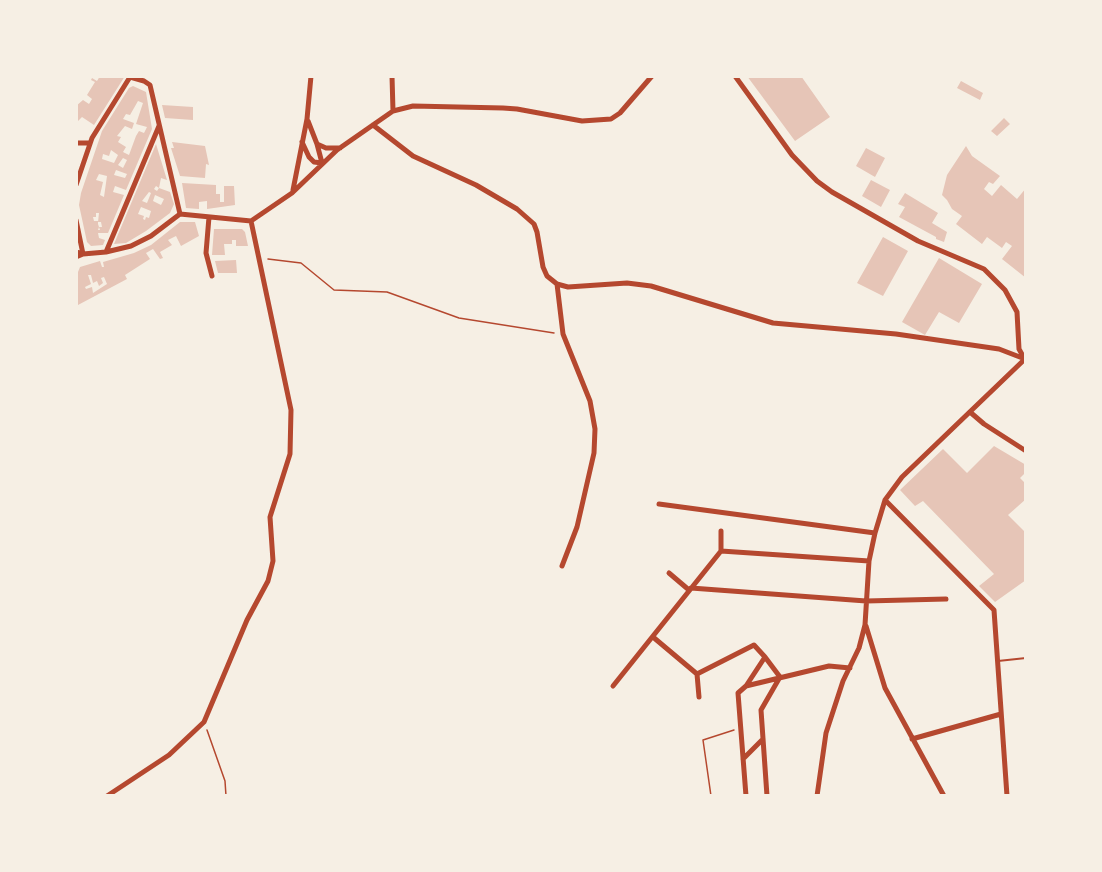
<!DOCTYPE html>
<style>
body{margin:0}
#map{position:relative;width:1102px;height:872px;overflow:hidden;background:#f6efe4;font-family:"DejaVu Sans",sans-serif}
canvas{display:block}
.frame{position:absolute;inset:0;border:78px solid #f6efe4;pointer-events:none}
</style>
<div id="map">
<canvas width="1102" height="872"></canvas>
<div class="frame"></div>
</div>
<script>
const ctx = document.querySelector('canvas').getContext('2d');
ctx.lineJoin = 'round';
function fill(path, color) {
  ctx.fillStyle = color;
  ctx.fill(path, 'evenodd');
}
function toPath(rows) {
  const path = new Path2D();
  for (const r of rows) {
    path.moveTo(r[0], r[1]);
    for (let i = 2; i < r.length; i += 2) path.lineTo(r[i], r[i + 1]);
  }
  return path;
}
function strokePath(path, color, width, dash) {
  ctx.strokeStyle = color;
  ctx.lineWidth = width;
  ctx.lineCap = dash ? 'butt' : 'round';
  ctx.setLineDash(dash || []);
  ctx.stroke(path);
}
fill(toPath([
 [100,76,125,76,94,125,82,117,76,123,76,106,83,100,89,104,92,99,87,95,95,82,91,80,92,78,97,81],
 [747,76,801,76,830,117,795,141],
 [961,81,983,93,980,100,957,88],
 [133,86,146,92,152,129,126,190,115,186,113,192,124,195,108,233,98,233,99,238,105,240,103,245,91,246,87,242,79,205,81,193,102,131,129,88],
 [138,101,143,103,136,124,147,127,144,133,139,131,136,136,129,155,123,152,126,147,118,142,121,137,117,136,125,126,132,129,134,123,123,119,126,114,130,115],
 [111,150,118,155,114,163,102,159,103,154,109,156],
 [123,158,127,160,123,168,118,165],
 [116,170,127,174,125,178,114,175],
 [99,174,107,176,104,197,100,195,103,182,96,180],
 [96,213,99,213,98,222,101,222,102,227,99,227,100,230,98,230,99,227,98,224,98,221,94,221,93,217,96,217],
 [162,105,193,107,193,120,165,118],
 [1004,118,1010,124,997,136,991,131],
 [172,142,205,146,209,165,206,164,205,178,180,176,171,148,174,148],
 [156,144,167,180,161,178,159,188,156,186,154,189,157,191,159,188,170,192,174,204,170,213,146,231,126,243,114,244],
 [149,192,151,193,147,203,142,201],
 [155,195,164,199,161,205,153,201],
 [141,207,151,211,149,218,146,217,145,220,143,219,144,216,138,214],
 [966,146,972,156,1000,176,993,184,989,182,984,189,992,196,1001,185,1017,199,1026,188,1026,278,1002,259,1012,246,1006,242,1002,248,987,237,982,244,956,224,962,216,952,209,947,200,942,195,947,175],
 [866,148,885,158,875,177,856,166],
 [871,180,890,190,881,207,862,196],
 [182,183,216,185,216,194,220,194,220,202,224,202,224,186,234,186,235,205,207,209,207,201,199,202,199,209,186,208],
 [905,193,938,213,932,223,947,232,944,242,936,239,936,237,899,217,905,207,898,204],
 [180,222,195,222,199,236,181,246,176,236,168,240,172,245,160,252,163,258,160,259,153,249,146,253,150,259,125,275,127,279,78,305,77,291,78,272,80,267,100,261,102,267,104,267,103,262,134,253,151,245],
 [88,275,91,275,93,283,97,281,99,286,103,283,101,278,104,277,107,284,93,293,92,287,86,289,85,287,91,284],
 [214,229,242,229,245,232,248,246,236,246,236,240,232,240,232,244,224,244,225,255,212,255],
 [883,237,908,251,883,296,857,283],
 [939,258,982,284,959,323,939,312,925,335,902,322],
 [236,260,237,273,218,273,215,261],
 [994,446,1026,465,1026,472,1020,478,1026,484,1026,499,1008,515,1026,533,1026,580,995,602,979,586,994,574,923,501,915,506,900,490,943,449,967,473]
]), '#e6c5b7');
strokePath(toPath([
 [268,259,301,263,334,290,387,292,459,318,554,333],
 [207,730,225,781,226,796],
 [711,796,703,740,734,730]
]), '#b5482f', 1.5);
strokePath(toPath([
 [998,661,1026,658]
]), '#b5482f', 2);
strokePath(toPath([
 [392,76,393,111],
 [735,76,792,155,817,181,832,192,918,241,984,269,1005,290,1017,312,1019,349,1024,358],
 [130,77,144,81,150,85,180,214],
 [308,121,317,144,326,148,340,148],
 [373,125,413,156,476,185,517,209,534,224,537,232,543,267,547,276,557,284,568,287,627,283,651,286,773,323,896,334,999,349,1025,359],
 [302,142,309,157,314,162,322,163],
 [76,143,90,143],
 [317,144,322,163],
 [76,185,92,138,130,77],
 [293,190,307,119,311,76],
 [209,217,206,253,212,276],
 [76,220,83,254,76,252],
 [251,221,292,193,337,150,393,111,413,106,503,108,517,109,582,121,611,119,620,113,652,76],
 [106,252,159,126],
 [76,257,83,254,106,252,131,246,151,236,180,214,251,221],
 [557,284,563,334,590,401,595,429,594,453,577,527,562,566],
 [970,412,984,424,1026,451],
 [885,500,994,610,1007,796],
 [659,504,875,533],
 [721,551,869,561],
 [669,573,689,590],
 [691,588,866,601,946,599],
 [866,626,885,688,944,796],
 [653,637,697,674,754,645,765,657],
 [697,674,699,697],
 [780,677,765,657,746,686,829,666,850,668],
 [613,686,721,551,721,531],
 [912,739,1001,714],
 [743,759,763,739],
 [107,796,169,755,204,722,247,620,268,581,273,561,270,517,290,454,291,410,251,221],
 [746,796,738,693,746,686],
 [767,796,761,710,780,677],
 [817,796,826,733,843,681,859,648,865,625,869,561,875,533,885,500,902,477,1026,358]
]), '#b5482f', 5);
</script>
